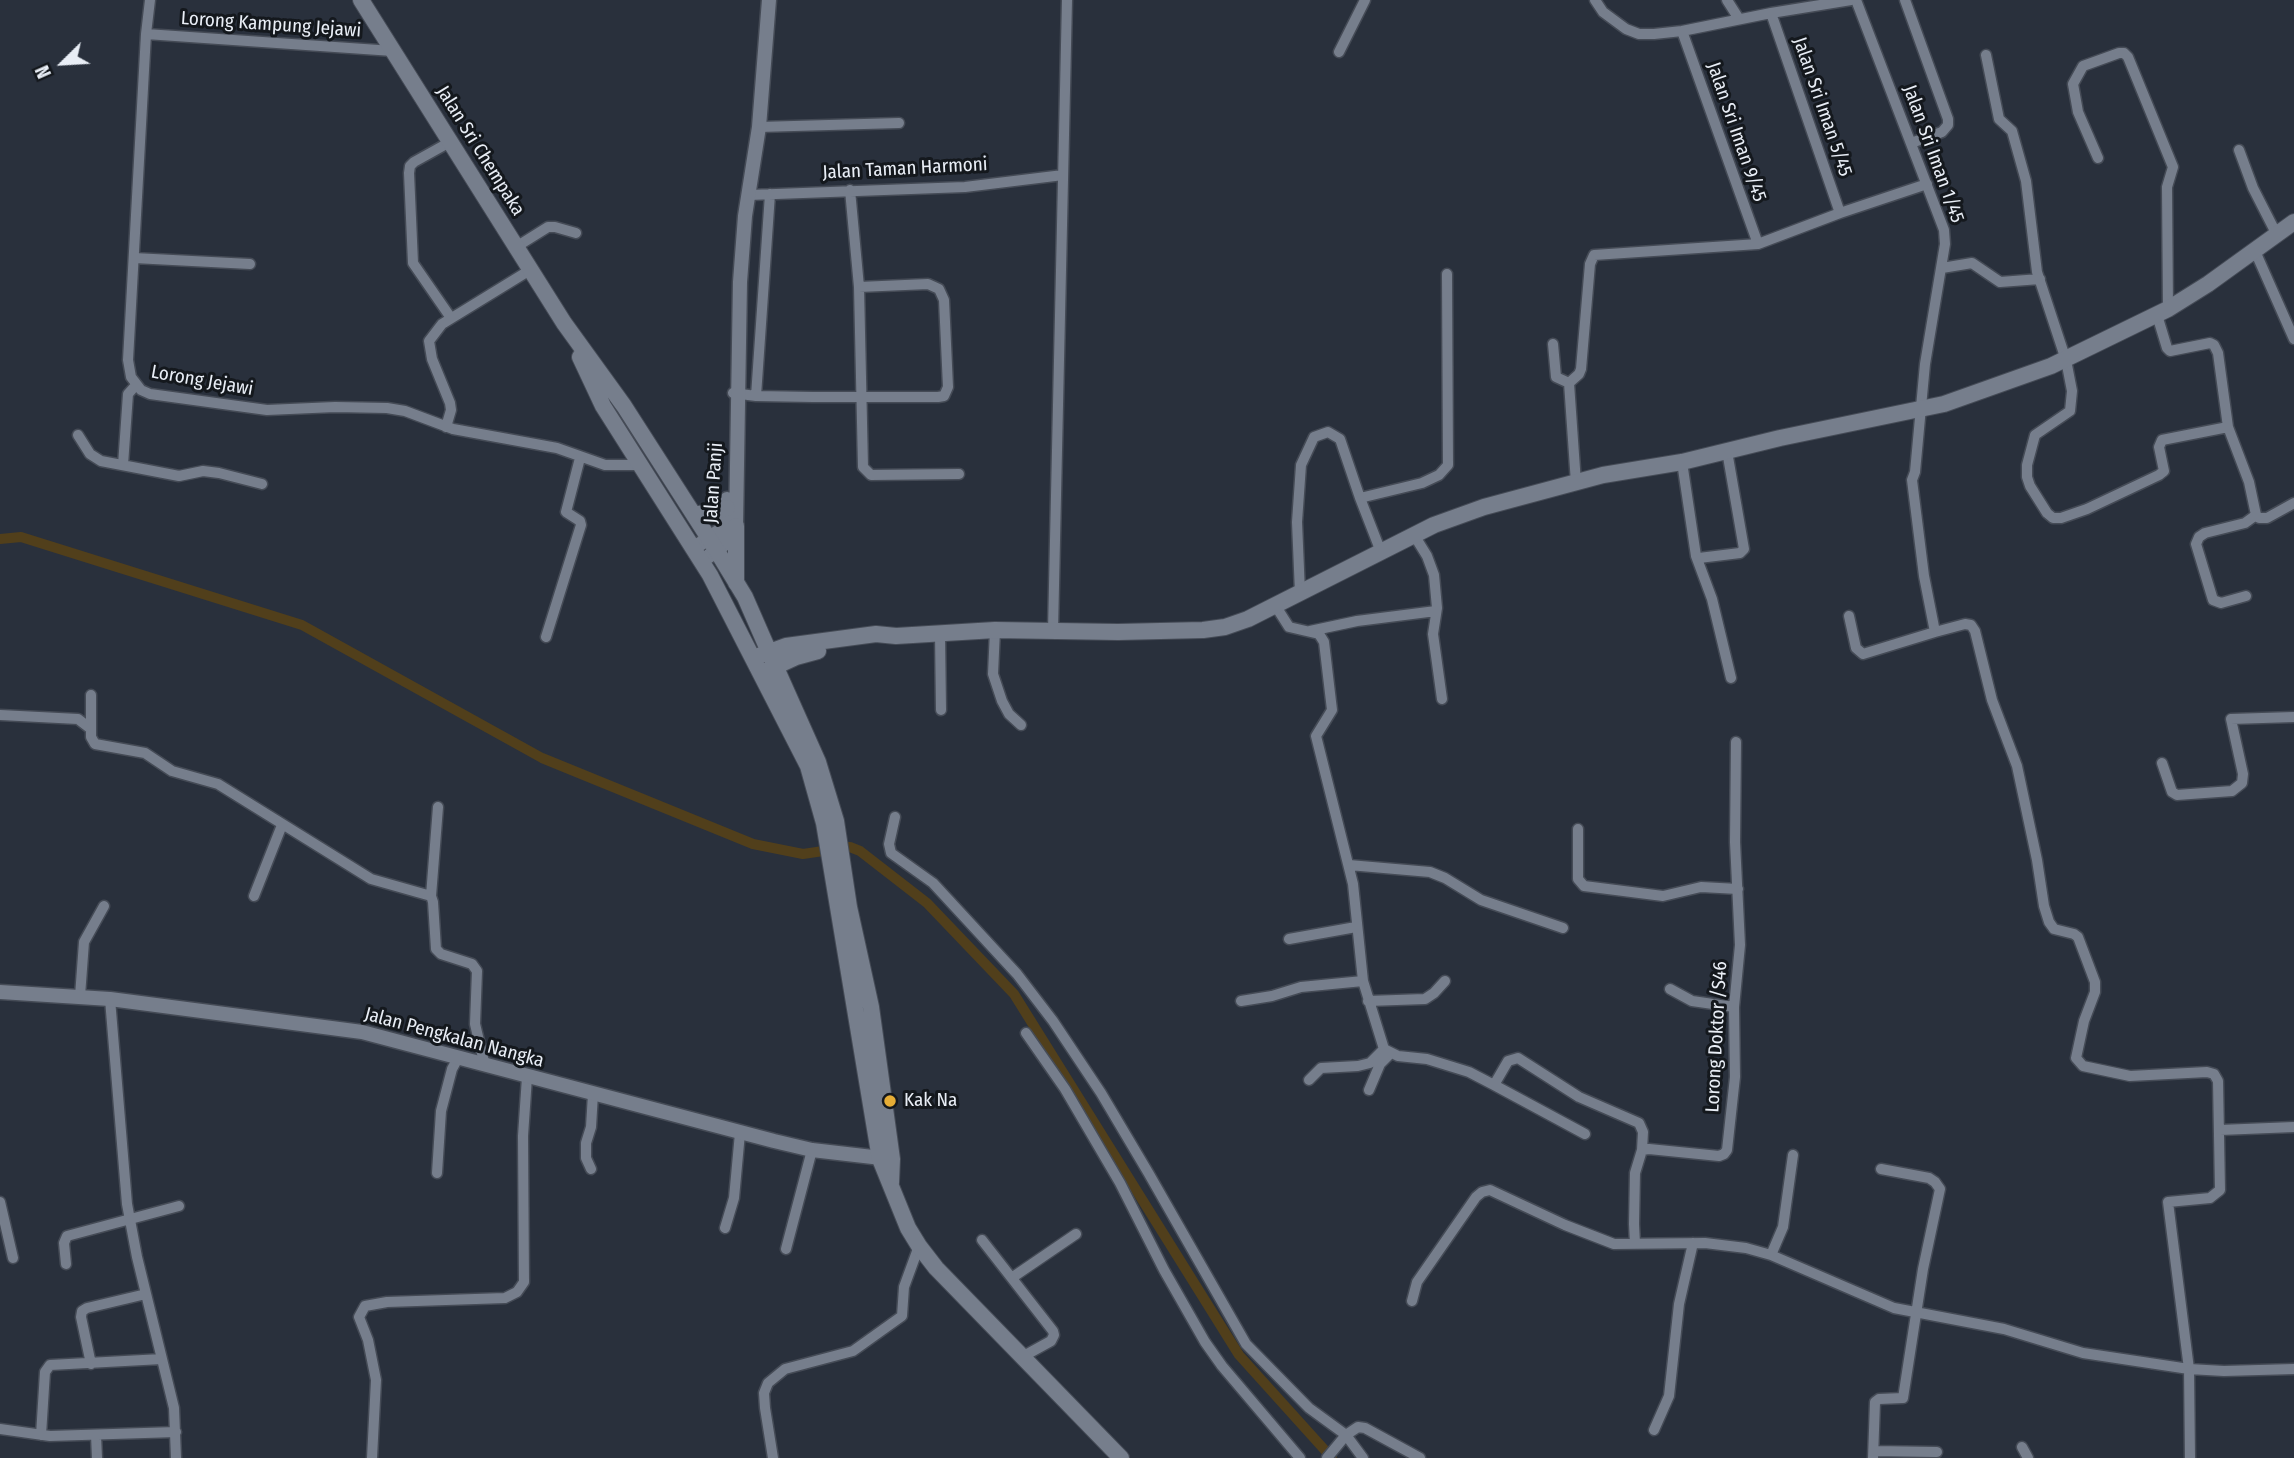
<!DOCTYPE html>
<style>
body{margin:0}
#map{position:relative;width:2294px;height:1458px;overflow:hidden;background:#29303c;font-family:"Fira Sans Condensed",sans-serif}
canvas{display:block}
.north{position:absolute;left:28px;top:28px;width:70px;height:70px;-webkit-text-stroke:5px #14181d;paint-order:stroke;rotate:246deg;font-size:19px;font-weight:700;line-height:28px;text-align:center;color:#e9eef6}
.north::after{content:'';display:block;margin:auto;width:24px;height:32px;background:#e9eef6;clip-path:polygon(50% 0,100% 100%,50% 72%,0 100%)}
</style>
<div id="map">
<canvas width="2294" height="1458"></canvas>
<div class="north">N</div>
</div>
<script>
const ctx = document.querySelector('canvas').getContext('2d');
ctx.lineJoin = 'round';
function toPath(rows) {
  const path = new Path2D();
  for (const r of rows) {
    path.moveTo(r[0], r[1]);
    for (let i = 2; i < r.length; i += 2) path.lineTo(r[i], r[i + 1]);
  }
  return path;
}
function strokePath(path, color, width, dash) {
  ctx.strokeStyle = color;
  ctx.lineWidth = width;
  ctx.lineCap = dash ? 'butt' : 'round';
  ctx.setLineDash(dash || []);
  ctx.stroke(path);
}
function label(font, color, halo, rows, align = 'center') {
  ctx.font = font + ' "Fira Sans Condensed",sans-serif';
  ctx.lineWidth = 6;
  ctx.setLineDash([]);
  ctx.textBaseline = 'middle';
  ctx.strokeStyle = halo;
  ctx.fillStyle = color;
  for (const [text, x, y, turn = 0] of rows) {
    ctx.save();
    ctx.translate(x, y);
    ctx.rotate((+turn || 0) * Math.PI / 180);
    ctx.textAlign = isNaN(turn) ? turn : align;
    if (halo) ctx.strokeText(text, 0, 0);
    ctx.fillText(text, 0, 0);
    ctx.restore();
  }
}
strokePath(toPath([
 [0,539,21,537,302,625,542,758,753,844,803,854,850,847,860,851,927,903,1014,994,1239,1355,1332,1458]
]), '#513f1b', 10);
const minor = toPath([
 [150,0,146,34,128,360,131,377,141,390,150,394,267,410,335,407,387,408,405,411,453,429,557,448,605,465,641,465],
 [1595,0,1603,12,1626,29,1639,34,1654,34,1682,31,1771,13,1851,0],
 [1727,0,1739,19],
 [1856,0,1944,230,1945,244,1925,364,1915,472,1912,480,1924,576,1935,632,1965,624,1971,625,1975,631,1992,700,2017,766,2037,860,2044,906,2049,922,2054,929,2074,934,2078,937,2095,982,2095,992,2084,1021,2076,1058,2083,1066,2130,1076,2207,1072,2214,1074,2218,1081,2220,1190,2210,1198,2168,1202,2189,1369,2190,1458],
 [1905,0,1948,119,1948,125,1942,132,1911,143],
 [1771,13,1840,213],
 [1682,31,1758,244],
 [146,34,393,51],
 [1339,52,1365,0],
 [1986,55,1999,119,2012,131,2026,181,2037,272,2066,360,2072,391,2070,411,2035,435,2027,465,2027,477,2030,486,2047,513,2053,518,2061,518,2087,509,2159,475,2164,471,2159,447,2162,440,2228,427],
 [759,127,899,123],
 [450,142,414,162,410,166,409,173,413,263,451,318],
 [2239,150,2253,188,2277,235],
 [2098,158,2078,112,2073,84,2083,66,2119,53,2124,53,2128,57,2173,167,2167,187,2168,309],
 [850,190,859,287,863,467,871,475,959,474],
 [749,195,965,187,1063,175],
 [516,247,548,227,555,227,576,233],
 [2255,251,2294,339],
 [134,258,250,264],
 [1942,268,1972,263,2000,282,2040,279],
 [2157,315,2167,348,2170,351,2210,343,2214,345,2218,353,2228,427,2249,482,2256,515,2259,518,2267,518,2294,503],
 [1553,344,1556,377,1569,383],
 [733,393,756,396,813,397,938,397,944,396,948,387,944,300,939,289,928,284,859,287],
 [756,396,770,194],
 [446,427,451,410,450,403,432,359,429,341,442,324,530,270],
 [78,435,90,454,101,461,179,476,203,471,219,473,262,484],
 [1682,462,1696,556,1699,558,1740,553,1744,549,1727,451],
 [123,465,128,394,136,385],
 [1576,483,1569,383,1579,374,1581,369,1590,264,1594,255,1758,244,1840,213,1927,184],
 [1360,498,1422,483,1439,475,1448,465,1447,274],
 [1414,535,1427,556,1434,575,1437,608,1433,634,1442,699],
 [1696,556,1712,599,1731,678],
 [1300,593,1297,522,1301,465,1314,437,1328,432,1340,439,1360,498,1381,552],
 [2246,596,2221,603,2213,600,2196,544,2199,537,2205,533,2245,523,2256,515],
 [1275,605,1289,627,1319,634,1324,642,1332,710,1316,736,1353,884,1363,981,1384,1049,1398,1056,1427,1059,1469,1072,1494,1085,1508,1061,1518,1058,1579,1097,1639,1123,1643,1132,1642,1150],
 [1849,616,1856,648,1863,654,1935,632],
 [995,630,993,674,1002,701,1009,714,1021,725],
 [1053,631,1067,0],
 [1310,631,1357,621,1436,611],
 [940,634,941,710],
 [546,637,581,525,580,521,566,512,580,458],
 [91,695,91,737,95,744,145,753,172,771,218,784,371,879,431,896,433,902,436,949,441,954,472,964,477,971,475,1024,485,1066],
 [0,715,78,719,91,729],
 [2162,763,2172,792,2177,795,2232,791,2242,783,2243,774,2231,719,2294,717],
 [895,817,889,844,891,853,933,883,1017,974,1053,1021,1101,1093,1149,1174,1246,1344,1309,1408,1346,1435,1363,1458],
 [1578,829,1578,879,1584,886,1663,896,1701,887,1738,889],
 [1349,865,1430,872,1445,878,1481,900,1563,928],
 [254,896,282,825],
 [431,896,438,807],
 [1289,939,1356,927],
 [1670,989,1692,1001,1734,1007],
 [80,996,84,942,104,906],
 [110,999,127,1204,137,1257,174,1408,176,1458],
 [1241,1001,1272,996,1301,987,1363,981],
 [1368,1001,1425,999,1434,993,1445,981],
 [1026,1033,1065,1089,1120,1183,1164,1270,1205,1342,1222,1366,1300,1458],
 [1309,1080,1321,1068,1358,1066,1370,1063,1384,1049],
 [1494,1085,1585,1134],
 [1369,1090,1380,1064,1388,1056],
 [2220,1130,2294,1127],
 [591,1169,586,1158,586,1143,591,1127,593,1094],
 [437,1173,441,1111,452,1069,458,1058],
 [0,1202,13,1258],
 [725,1228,734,1198,740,1133],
 [982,1240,1053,1331,1054,1335,1051,1341,1022,1357],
 [1635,1244,1634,1224,1635,1173,1642,1150,1649,1149,1719,1156,1724,1154,1727,1150,1735,1077,1734,1007,1740,945,1735,842,1736,742],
 [786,1249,812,1150],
 [1771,1255,1783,1227,1793,1155],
 [66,1264,64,1243,67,1236,179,1206],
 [1013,1277,1076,1234],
 [1412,1301,1417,1282,1476,1197,1482,1192,1490,1190,1565,1225,1614,1244,1705,1243,1746,1248,1771,1255,1894,1308,2004,1329,2083,1353,2189,1369,2224,1371,2294,1369],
 [91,1364,81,1317,82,1311,87,1308,146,1294],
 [0,1429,50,1436,176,1432],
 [1654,1430,1669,1396,1679,1304,1693,1243],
 [41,1435,45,1372,50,1365,162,1359],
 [96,1435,97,1458],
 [2022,1447,2028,1458],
 [1874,1451,1937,1452],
 [372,1458,376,1380,368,1340,359,1317,365,1306,387,1302,505,1298,517,1292,524,1282,523,1136,527,1077],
 [773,1458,765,1408,764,1393,768,1383,785,1369,853,1351,902,1316,904,1287,919,1246],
 [1327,1458,1346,1435,1358,1427,1365,1428,1420,1458],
 [1873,1458,1875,1402,1879,1399,1903,1398,1923,1269,1940,1189,1935,1182,1929,1178,1881,1169]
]);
const tertiary = toPath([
 [694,548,721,530,726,520,727,499],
 [709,556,728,541,736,526,740,282,745,216,759,127,769,0],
 [0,992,110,999,362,1032,774,1141,812,1150,890,1159]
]);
const secondary = toPath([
 [361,0,564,323,624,406,717,551,745,597,769,652,818,762,836,821,849,907,871,1007,892,1159,891,1183],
 [580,357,603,406,710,575,808,766,824,823,880,1159,908,1228,919,1246,936,1268,1121,1458],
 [694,515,727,508],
 [736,526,736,583],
 [753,658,786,646,876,634,896,636,995,630,1118,632,1203,630,1225,627,1248,619,1434,525,1484,507,1603,475,1682,462,1780,438,1944,404,2051,366,2168,309,2208,284,2294,222],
 [768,670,796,657,818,651]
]);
strokePath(minor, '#454b56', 13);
strokePath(tertiary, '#454b56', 17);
strokePath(secondary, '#454b56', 18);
strokePath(minor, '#767e8c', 10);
strokePath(tertiary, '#767e8c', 14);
strokePath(secondary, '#767e8c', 16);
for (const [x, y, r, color] of [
 [890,1101,7,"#e6ad36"]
]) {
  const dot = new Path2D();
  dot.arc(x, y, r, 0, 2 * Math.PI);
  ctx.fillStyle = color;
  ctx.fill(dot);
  strokePath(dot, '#14181d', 2.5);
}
label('19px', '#e9eef6', '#14181d', [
 ["Lorong Kampung Jejawi",271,25,4],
 ["Jalan Sri Iman 5/45",1822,107,71],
 ["Jalan Sri Iman 9/45",1736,132,71],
 ["Jalan Sri Chempaka",480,151,58],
 ["Jalan Sri Iman 1/45",1933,154,70],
 ["Jalan Taman Harmoni",905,169,-3],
 ["Lorong Jejawi",202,381,10],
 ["Jalan Panji",714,483,-86],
 ["Lorong Doktor /S46",1717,1037,-87],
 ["Jalan Pengkalan Nangka",454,1038,15]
]);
label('19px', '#e9eef6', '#14181d', [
 ["Kak Na",904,1101]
], 'left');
</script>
